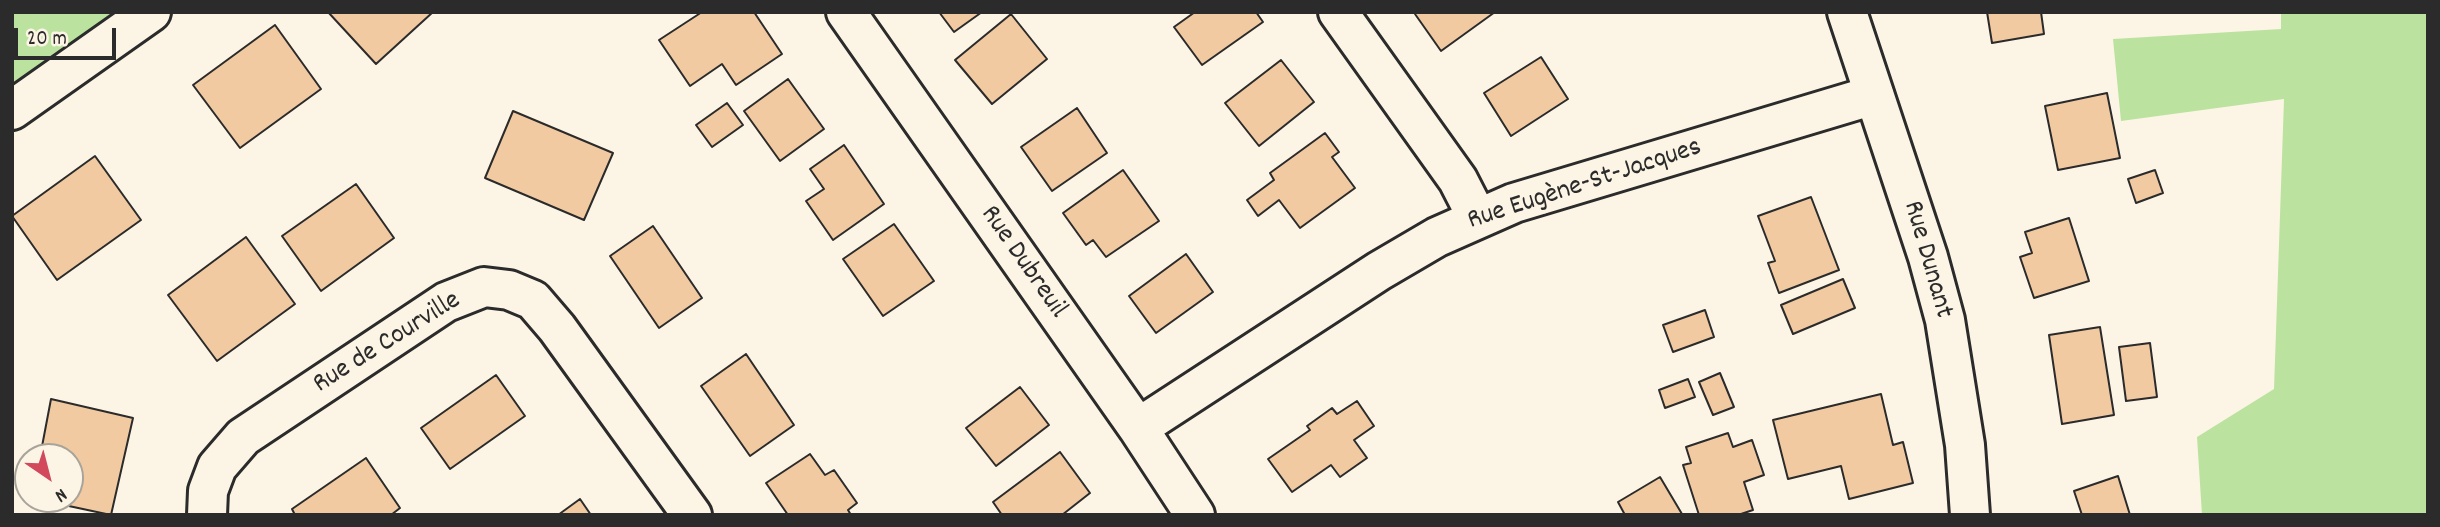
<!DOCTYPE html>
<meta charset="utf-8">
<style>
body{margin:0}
#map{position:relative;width:2440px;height:527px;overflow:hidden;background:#fcf5e5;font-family:Dekko,sans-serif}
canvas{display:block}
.frame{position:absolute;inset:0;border:14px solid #2b2b2b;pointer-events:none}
.north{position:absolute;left:14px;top:443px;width:70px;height:70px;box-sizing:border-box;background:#fcf5e5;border:2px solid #a8a49b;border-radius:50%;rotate:145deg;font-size:19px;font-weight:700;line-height:28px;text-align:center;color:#2b2b2b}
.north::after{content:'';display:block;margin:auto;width:24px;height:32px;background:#d1495b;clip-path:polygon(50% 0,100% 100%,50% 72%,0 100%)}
.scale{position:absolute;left:14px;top:28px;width:102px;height:32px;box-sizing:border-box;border:4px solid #2b2b2b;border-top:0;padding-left:9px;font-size:21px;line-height:24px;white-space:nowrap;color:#2b2b2b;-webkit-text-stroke:5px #fcf5e5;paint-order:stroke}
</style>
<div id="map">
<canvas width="2440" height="527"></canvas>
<div class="frame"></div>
<div class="north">N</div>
<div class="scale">20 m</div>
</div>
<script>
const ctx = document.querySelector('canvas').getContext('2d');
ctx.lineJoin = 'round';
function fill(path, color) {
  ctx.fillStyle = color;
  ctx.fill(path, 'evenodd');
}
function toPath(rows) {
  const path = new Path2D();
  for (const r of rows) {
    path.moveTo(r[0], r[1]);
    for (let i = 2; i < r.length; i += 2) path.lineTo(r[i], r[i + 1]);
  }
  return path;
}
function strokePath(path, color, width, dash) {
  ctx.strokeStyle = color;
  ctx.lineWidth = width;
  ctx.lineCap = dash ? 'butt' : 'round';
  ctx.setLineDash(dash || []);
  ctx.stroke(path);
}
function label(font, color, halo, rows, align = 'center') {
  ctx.font = font + ' Dekko,sans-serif';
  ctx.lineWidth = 7;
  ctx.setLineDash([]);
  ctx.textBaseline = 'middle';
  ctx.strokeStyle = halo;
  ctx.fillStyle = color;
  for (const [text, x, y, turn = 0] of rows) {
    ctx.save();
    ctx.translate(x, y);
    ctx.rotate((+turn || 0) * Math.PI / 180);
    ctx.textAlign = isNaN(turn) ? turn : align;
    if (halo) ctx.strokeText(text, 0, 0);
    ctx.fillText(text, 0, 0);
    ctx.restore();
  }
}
fill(toPath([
 [12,12,119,12,12,85],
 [2281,12,2428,12,2428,515,2202,515,2197,437,2274,389,2284,99,2121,121,2113,39,2281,29]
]), '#bbe39f');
const building = toPath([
 [328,12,433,12,376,64,328,12],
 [702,12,754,12,782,54,736,85,722,64,690,86,659,40,702,12],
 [939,12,982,12,954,32,939,12],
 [1195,12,1256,12,1263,22,1202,65,1174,27,1195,12],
 [1417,12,1495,12,1441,51,1415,14,1417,12],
 [1987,12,2041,12,2044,34,1992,43,1987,12],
 [1011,14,1047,59,992,104,955,60,1011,14],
 [275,25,321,89,240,148,193,85,275,25],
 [1541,57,1568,99,1511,136,1484,93,1541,57],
 [1281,60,1314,102,1259,146,1225,103,1281,60],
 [788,79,824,129,780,161,744,111,788,79],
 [2107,93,2120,158,2058,170,2045,106,2107,93],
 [727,103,743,125,712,147,696,125,727,103],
 [1077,108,1107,153,1052,191,1021,147,1077,108],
 [513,111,613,153,584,220,485,178,513,111],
 [1325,133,1339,152,1332,157,1355,188,1300,228,1279,200,1258,216,1247,200,1274,180,1270,173,1325,133],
 [844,145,884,204,833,240,806,201,824,189,810,169,844,145],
 [95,156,141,220,57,280,12,216,95,156],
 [1123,170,1159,221,1106,257,1093,240,1086,245,1063,213,1123,170],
 [2155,170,2163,193,2136,203,2128,179,2155,170],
 [356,184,394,238,321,291,282,236,356,184],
 [1811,197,1839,270,1779,293,1768,263,1775,261,1758,216,1811,197],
 [2069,218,2089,281,2034,298,2020,257,2032,253,2025,232,2069,218],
 [894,224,934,281,883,316,843,259,894,224],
 [653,226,702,298,659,328,610,256,653,226],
 [246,237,295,304,217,361,168,295,246,237],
 [1186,254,1213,292,1156,333,1129,296,1186,254],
 [1843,279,1855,308,1793,334,1781,305,1843,279],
 [1705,310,1714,337,1673,352,1663,325,1705,310],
 [2100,327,2114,415,2062,424,2049,335,2100,327],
 [2150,343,2157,397,2126,401,2119,347,2150,343],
 [746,354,794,425,750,456,701,386,746,354],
 [1720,373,1734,407,1713,415,1699,382,1720,373],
 [496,375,525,416,450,469,421,428,496,375],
 [1688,379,1695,397,1665,408,1659,390,1688,379],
 [1020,387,1049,425,996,466,966,428,1020,387],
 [1881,394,1893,445,1903,442,1913,483,1849,499,1841,466,1788,479,1773,420,1881,394],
 [51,399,133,418,111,515,36,499,70,499,70,457,40,457,51,399],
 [1357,401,1374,426,1354,440,1367,458,1340,477,1331,465,1292,492,1268,459,1310,430,1307,426,1332,408,1337,414,1357,401],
 [1728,433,1733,447,1752,440,1764,475,1744,482,1753,510,1738,515,1699,515,1683,465,1691,463,1686,447,1728,433],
 [1060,452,1090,493,1062,515,1002,515,993,502,1060,452],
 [810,454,825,475,834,470,857,503,848,510,851,515,788,515,766,483,810,454],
 [366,458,400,508,391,515,295,515,292,509,366,458],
 [2118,476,2130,515,2082,515,2074,491,2118,476],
 [1660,477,1682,514,1625,515,1618,502,1660,477],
 [580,499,591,515,558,515,580,499]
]);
fill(building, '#f2caa1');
strokePath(building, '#2b2b2b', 2);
const street = toPath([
 [846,12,1138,428,1195,515],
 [1338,12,1458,180,1478,219],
 [12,110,151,12],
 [1138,428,1379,271,1437,237,1514,203,1874,95],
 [207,515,208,491,217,467,243,437,446,302,484,287,509,290,533,300,557,328,692,515]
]);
const secondary = toPath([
 [1847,12,1928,257,1945,320,1965,445,1970,515]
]);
strokePath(street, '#2b2b2b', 44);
strokePath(secondary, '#2b2b2b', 44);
strokePath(street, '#fcf5e5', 38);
strokePath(secondary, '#fcf5e5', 38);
label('28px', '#2b2b2b', '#fcf5e5', [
 ["Rue Eugène-St-Jacques",1585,186,-18],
 ["Rue Dunant",1926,260,74],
 ["Rue Dubreuil",1022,263,55],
 ["Rue de Courville",388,344,-32]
]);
</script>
